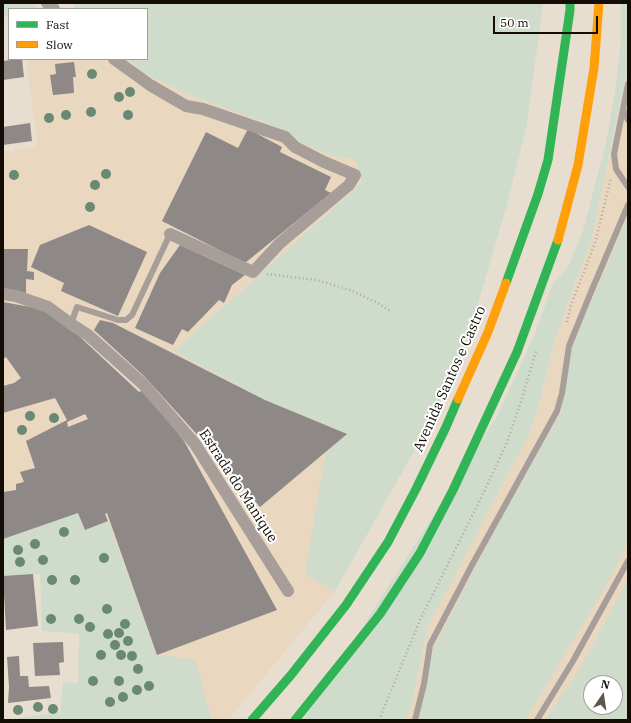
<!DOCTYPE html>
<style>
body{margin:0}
#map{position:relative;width:631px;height:723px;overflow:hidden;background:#e8ded0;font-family:"IBM Plex Serif",serif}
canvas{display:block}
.frame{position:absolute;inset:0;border:4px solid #130d05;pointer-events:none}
.legend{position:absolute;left:8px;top:8px;width:140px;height:52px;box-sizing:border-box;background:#fff;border:1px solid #a19e9b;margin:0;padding:5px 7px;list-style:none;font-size:12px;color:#130d05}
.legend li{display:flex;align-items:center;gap:8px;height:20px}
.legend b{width:20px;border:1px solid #a19e9b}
.north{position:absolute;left:583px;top:675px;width:40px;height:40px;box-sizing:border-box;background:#fff;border:1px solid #a19e9b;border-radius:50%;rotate:13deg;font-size:11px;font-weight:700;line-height:16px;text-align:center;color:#130d05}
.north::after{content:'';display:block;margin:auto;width:14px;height:18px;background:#5e564c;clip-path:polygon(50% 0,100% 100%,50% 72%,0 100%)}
.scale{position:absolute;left:493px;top:16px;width:105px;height:18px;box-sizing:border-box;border:2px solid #130d05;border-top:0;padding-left:5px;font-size:12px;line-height:14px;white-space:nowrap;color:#130d05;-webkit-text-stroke:3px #fff;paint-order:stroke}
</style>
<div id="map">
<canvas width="631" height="723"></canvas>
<div class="frame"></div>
<ul class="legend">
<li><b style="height:5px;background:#30b455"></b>Fast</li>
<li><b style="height:5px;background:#ff9f0a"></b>Slow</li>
</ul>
<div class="north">N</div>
<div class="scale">50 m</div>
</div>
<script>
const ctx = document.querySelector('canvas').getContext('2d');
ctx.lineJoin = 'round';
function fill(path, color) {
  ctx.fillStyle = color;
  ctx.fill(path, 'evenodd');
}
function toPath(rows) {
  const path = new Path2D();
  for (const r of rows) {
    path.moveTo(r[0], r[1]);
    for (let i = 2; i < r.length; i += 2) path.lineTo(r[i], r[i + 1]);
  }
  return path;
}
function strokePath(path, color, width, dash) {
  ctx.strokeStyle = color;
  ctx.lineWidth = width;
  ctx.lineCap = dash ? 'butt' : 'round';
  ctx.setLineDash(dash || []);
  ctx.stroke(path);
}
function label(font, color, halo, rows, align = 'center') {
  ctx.font = font + ' "IBM Plex Serif",serif';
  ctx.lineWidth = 4;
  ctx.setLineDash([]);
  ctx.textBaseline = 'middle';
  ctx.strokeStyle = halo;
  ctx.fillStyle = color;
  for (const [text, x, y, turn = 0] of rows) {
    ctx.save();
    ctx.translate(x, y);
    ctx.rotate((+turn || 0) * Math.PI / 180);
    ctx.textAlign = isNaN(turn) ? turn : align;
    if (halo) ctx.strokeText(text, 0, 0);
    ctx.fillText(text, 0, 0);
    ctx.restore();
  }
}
fill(toPath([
 [26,59,127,59,143,73,277,127,301,143,329,155,356,160,362,183,174,351,265,400,347,434,305,574,335,591,228,720,212,720,195,660,157,655,148,631,85,530,78,513,3,539,3,152,38,147],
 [628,66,628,720,406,720,413,701,428,626,529,434,540,403,554,342,592,237],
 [591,683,615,683,615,707,591,707]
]), '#e9d7bf');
fill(toPath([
 [3,3,34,3,38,8,36,9,9,9,9,16,3,17],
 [75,3,543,3,527,125,507,205,461,361,425,432,335,591,305,574,326,452,347,434,265,400,174,351,362,183,356,160,329,155,301,143,277,127,190,95,143,73,127,59,147,59,147,9,73,9],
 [621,3,628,3,628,66,592,237,554,342,540,402,529,434,428,626,413,701,406,720,303,720,497,416,534,336,553,283,568,267,583,231,606,142,615,91,621,40],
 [628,217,628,542,605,588,525,720,418,720,434,647,498,524,561,411,573,343],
 [78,513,85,530,108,521,157,655,195,659,212,720,6,720,60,712,63,682,78,683,79,634,42,631,40,574,3,576,3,539],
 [628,580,628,720,545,720,580,668],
 [591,683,615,683,615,707,591,707]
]), '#d0dccb');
fill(toPath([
 [18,59,22,59,24,77,3,80,3,61],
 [74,62,76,77,73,77,74,93,53,95,50,75,56,74,55,64],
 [30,123,32,141,3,145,3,127],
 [248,129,282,147,280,152,331,177,325,190,331,193,245,263,162,221,206,132,238,148],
 [89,225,147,252,118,316,61,291,64,283,31,267,40,245],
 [180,245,245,275,232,285,224,303,219,300,188,332,182,329,173,345,135,328,160,273],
 [3,249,28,249,27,271,34,272,34,280,26,279,26,293,3,289],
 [3,302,41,309,79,336,139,392,143,390,184,441,277,610,157,655,107,513,105,514,108,521,85,530,78,513,3,539,3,492,16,490,16,484,24,482,20,472,35,468,26,441,67,420,55,398,3,413,3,386,14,383,21,378,6,357,3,359],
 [85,414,88,419,68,427,67,422],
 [100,320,113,323,265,400,347,434,260,507,230,471,145,377,94,330],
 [33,574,38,626,6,630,3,576],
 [63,642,64,662,59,663,60,675,35,676,33,643],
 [19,656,20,676,28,676,29,687,49,686,51,698,8,703,9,687,7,657]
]), '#8e8886');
strokePath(toPath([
 [267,274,316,280,350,290,378,303,390,311],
 [567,322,571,305,595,243,611,178],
 [379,720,420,620,480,500,506,445,521,402,536,351]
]), '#afa7a0', 2.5, [1, 3]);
strokePath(toPath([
 [628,84,614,154,616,169,628,187],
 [623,109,628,120],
 [71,324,77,307,118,320,126,320,132,315,170,234],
 [415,720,424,684,430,645,472,565,557,411,562,393,569,346,591,292,628,205],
 [537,720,573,661,628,561]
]), '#a79e9a', 6);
strokePath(toPath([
 [47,3,54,9],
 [114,59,150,85,186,106,203,109,285,137,295,147,324,162,355,175,349,185,280,243,253,272,170,234],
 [3,294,16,296,48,307,71,324,88,335,143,384,195,444,288,591]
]), '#a79e9a', 12);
strokePath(toPath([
 [506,283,538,194,548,160,570,10,570,3],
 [252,720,291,675,346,605,388,542,416,489,446,427,458,399],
 [295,720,380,614,420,553,453,490,517,352,558,240]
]), '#30b455', 9);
strokePath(toPath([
 [558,240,578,165,594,68,599,3],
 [458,399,488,332,506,283]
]), '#ff9f0a', 9);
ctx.fillStyle = '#698972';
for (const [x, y] of [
 [92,74],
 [130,92],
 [119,97],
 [91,112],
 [66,115],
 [128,115],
 [49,118],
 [106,174],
 [14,175],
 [95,185],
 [90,207],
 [30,416],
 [54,418],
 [22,430],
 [64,532],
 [35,544],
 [18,550],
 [104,558],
 [43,560],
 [20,562],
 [52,580],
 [75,580],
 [107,609],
 [51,619],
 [79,619],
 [125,624],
 [90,627],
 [119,633],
 [108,634],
 [128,641],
 [115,645],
 [101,655],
 [121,655],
 [132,656],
 [138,669],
 [93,681],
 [119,681],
 [149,686],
 [137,690],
 [123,697],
 [110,702],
 [38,707],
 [53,709],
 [18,710]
]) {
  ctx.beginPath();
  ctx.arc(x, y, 5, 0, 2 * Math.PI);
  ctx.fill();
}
label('14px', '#130d05', '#fff', [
 ["Avenida Santos e Castro",450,379,-66],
 ["Estrada do Manique",238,486,57]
]);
</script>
